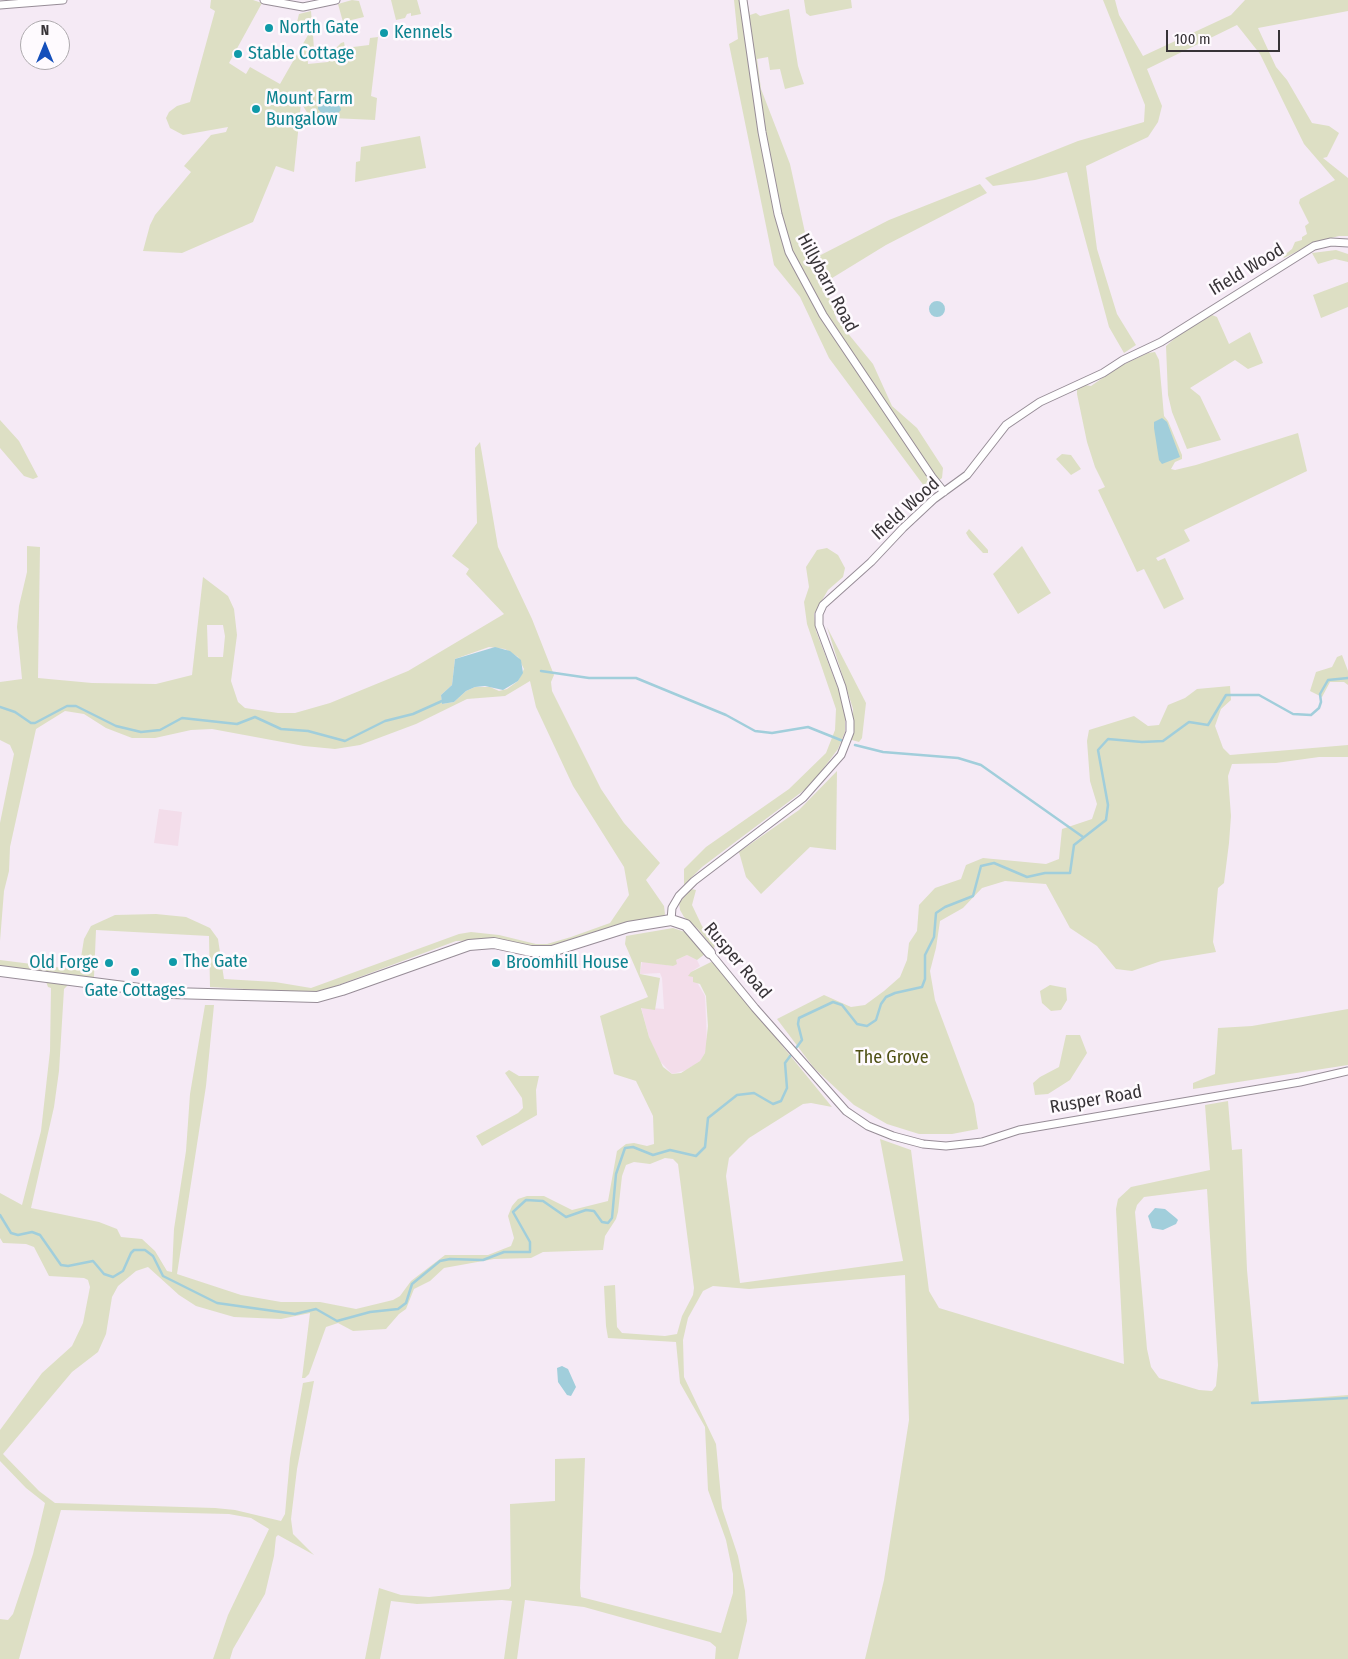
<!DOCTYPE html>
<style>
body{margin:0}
#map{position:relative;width:1348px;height:1659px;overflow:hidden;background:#f5eaf5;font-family:"Fira Sans Condensed",sans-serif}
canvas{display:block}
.north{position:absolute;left:20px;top:20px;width:50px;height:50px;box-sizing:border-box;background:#fefafe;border:1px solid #aeaaae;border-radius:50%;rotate:0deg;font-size:14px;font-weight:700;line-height:20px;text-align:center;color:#373337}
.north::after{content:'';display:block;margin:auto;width:18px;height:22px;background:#144fbb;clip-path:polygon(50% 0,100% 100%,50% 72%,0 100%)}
.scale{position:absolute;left:1166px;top:30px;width:114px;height:22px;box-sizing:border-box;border:2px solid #373337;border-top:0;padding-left:6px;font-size:15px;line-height:18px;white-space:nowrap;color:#373337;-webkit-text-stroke:4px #fefafe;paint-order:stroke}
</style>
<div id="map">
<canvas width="1348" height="1659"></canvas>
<div class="north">N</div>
<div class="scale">100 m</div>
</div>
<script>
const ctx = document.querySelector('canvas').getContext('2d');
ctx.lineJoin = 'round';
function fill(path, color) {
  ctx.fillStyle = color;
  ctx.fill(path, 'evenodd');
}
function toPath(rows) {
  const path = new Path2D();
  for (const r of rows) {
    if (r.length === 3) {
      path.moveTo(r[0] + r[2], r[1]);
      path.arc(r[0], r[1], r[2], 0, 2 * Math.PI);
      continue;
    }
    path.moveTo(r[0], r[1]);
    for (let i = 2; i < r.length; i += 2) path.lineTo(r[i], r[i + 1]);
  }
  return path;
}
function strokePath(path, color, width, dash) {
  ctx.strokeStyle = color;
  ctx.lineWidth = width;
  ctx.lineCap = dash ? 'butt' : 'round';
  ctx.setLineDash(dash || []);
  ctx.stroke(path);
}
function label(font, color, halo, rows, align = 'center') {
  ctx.font = font + ' "Fira Sans Condensed",sans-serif';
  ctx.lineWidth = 5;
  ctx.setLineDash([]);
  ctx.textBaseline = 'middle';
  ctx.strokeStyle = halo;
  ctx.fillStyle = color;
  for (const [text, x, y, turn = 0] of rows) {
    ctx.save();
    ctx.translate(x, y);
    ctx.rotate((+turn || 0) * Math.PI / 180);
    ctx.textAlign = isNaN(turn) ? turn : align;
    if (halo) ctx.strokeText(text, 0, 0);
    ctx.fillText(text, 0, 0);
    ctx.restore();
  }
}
fill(toPath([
 [159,809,182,812,178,846,154,843],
 [687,955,697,960,700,966,691,972,705,996,707,1043,705,1053,700,1061,687,1070,672,1074,658,1059,649,1037,641,1007,664,1009,662,978,660,973,640,974,642,961,673,966,676,960]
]), '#f3ddea');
fill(toPath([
 [211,0,253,0,262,3,229,63,246,74,250,67,280,84,308,35,313,35,314,49,307,49,308,64,328,62,333,58,336,48,341,43,344,42,345,48,369,45,370,38,378,37,371,96,377,98,375,120,310,117,301,103,294,172,276,166,253,222,182,253,143,251,150,225,155,215,191,172,184,166,211,135,226,132,228,127,183,135,170,128,166,118,169,112,177,106,190,102,215,11,210,8],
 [352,0,359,1,364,17,343,22,338,4],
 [391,0,417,0,421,14,411,16,411,13,407,14,405,18,396,20],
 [734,0,747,0,750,15,756,13,760,16,789,9,798,66,804,84,785,89,780,69,770,70,768,57,757,59,761,89,790,164,811,260,889,220,980,184,987,193,886,245,824,283,837,320,873,364,892,406,917,428,943,468,942,478,927,490,829,358,800,297,774,265,729,44,738,39],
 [804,0,851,0,852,8,810,16,806,13],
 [1103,0,1115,0,1119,15,1143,56,1231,15,1245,0,1348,0,1348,11,1258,28,1276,67,1287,80,1312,123,1329,126,1339,133,1327,157,1323,158,1348,178,1348,236,1339,236,1316,242,1284,258,1283,256,1292,249,1295,242,1302,240,1302,237,1307,234,1305,226,1309,223,1299,203,1300,199,1335,180,1304,144,1260,54,1237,25,1147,69,1162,106,1158,122,1148,137,1086,166,1097,249,1117,314,1136,345,1124,353,1109,327,1067,172,1035,180,993,186,985,178,1078,141,1144,122,1145,105],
 [311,11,312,23,296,26,299,14],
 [420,136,426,168,355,182,356,162,360,161,361,147],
 [1336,250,1348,254,1348,262,1335,259,1318,264,1312,253],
 [1348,282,1348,307,1321,318,1313,295],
 [1212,315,1217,317,1229,344,1250,332,1263,363,1248,369,1235,360,1190,388,1200,396,1221,440,1187,449,1172,412,1168,395,1166,346,1181,333],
 [1155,352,1159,360,1164,416,1168,421,1182,455,1182,459,1175,462,1171,469,1175,470,1196,465,1298,433,1307,471,1184,530,1190,541,1156,558,1158,561,1165,558,1184,599,1164,609,1144,569,1137,572,1098,490,1105,487,1095,467,1087,442,1077,394,1077,389,1085,385,1091,386,1118,367,1148,353],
 [0,420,19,441,38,477,33,479,24,476,0,448],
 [480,442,498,547,532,619,554,675,551,682,552,691,601,789,624,823,660,863,646,880,664,906,665,914,663,917,558,945,534,948,491,940,456,941,317,993,210,987,209,936,96,930,94,977,78,978,72,981,64,989,59,1071,54,1107,31,1208,99,1222,117,1229,121,1237,142,1239,155,1251,167,1271,172,1272,174,1229,186,1151,190,1094,205,1005,214,1005,206,1086,177,1274,241,1295,281,1302,320,1302,356,1309,393,1300,400,1296,411,1281,445,1255,488,1255,511,1246,514,1238,508,1216,512,1206,518,1199,527,1196,544,1196,572,1210,608,1201,617,1151,626,1144,634,1143,647,1146,654,1144,653,1116,636,1081,614,1074,600,1016,648,997,625,944,626,936,673,928,688,933,705,954,697,960,687,955,676,960,677,964,673,966,641,962,640,974,660,978,655,1010,641,1008,649,1037,663,1067,672,1074,681,1073,700,1061,705,1053,708,1026,706,996,700,984,693,982,693,977,688,976,691,972,711,962,715,963,832,1107,811,1103,803,1104,749,1138,729,1158,726,1176,740,1283,903,1261,880,1139,911,1150,929,1291,939,1308,1124,1364,1116,1209,1118,1199,1131,1187,1210,1170,1205,1105,1228,1101,1232,1150,1242,1149,1247,1270,1259,1402,1348,1395,1348,1659,865,1659,884,1580,909,1420,905,1275,749,1289,713,1286,703,1291,688,1318,683,1340,684,1377,716,1444,722,1508,738,1556,745,1591,747,1621,738,1659,715,1659,716,1647,710,1642,584,1607,525,1600,517,1659,504,1659,512,1601,502,1600,417,1604,391,1601,380,1659,365,1659,379,1588,401,1595,429,1597,509,1589,511,1586,510,1504,555,1501,555,1459,585,1458,580,1588,581,1597,721,1633,733,1593,733,1574,726,1540,708,1490,705,1427,680,1383,676,1342,608,1338,606,1326,604,1286,615,1285,617,1327,622,1333,665,1336,677,1334,682,1316,693,1295,694,1288,678,1164,673,1159,665,1158,650,1164,634,1162,626,1165,622,1176,618,1212,616,1219,605,1236,603,1250,543,1252,531,1258,494,1259,444,1268,430,1281,414,1289,406,1309,399,1314,386,1329,353,1331,338,1323,326,1327,309,1374,305,1378,302,1378,310,1313,281,1319,234,1317,196,1306,179,1295,148,1267,136,1271,118,1286,112,1297,106,1334,98,1352,72,1372,3,1454,39,1491,55,1503,215,1508,235,1510,281,1521,285,1514,290,1458,303,1383,314,1381,297,1469,291,1519,293,1534,314,1555,278,1535,276,1537,274,1556,265,1594,233,1649,230,1659,213,1659,228,1615,269,1529,251,1518,229,1514,61,1510,19,1659,0,1659,0,1619,8,1620,13,1614,33,1554,45,1503,26,1488,0,1461,0,1430,42,1373,72,1346,83,1323,90,1287,88,1280,84,1278,49,1276,34,1247,26,1244,3,1243,0,1238,0,1193,22,1205,41,1131,50,1051,51,988,48,987,45,979,0,969,0,960,79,970,84,939,91,926,115,915,156,914,186,917,210,928,218,939,224,979,275,982,311,988,459,934,471,932,499,935,536,944,547,944,571,937,610,923,629,895,624,867,573,786,536,707,530,681,505,696,467,699,416,724,360,745,335,749,304,746,212,729,191,730,155,738,132,738,106,728,84,714,65,711,36,729,10,847,9,871,4,891,0,941,0,823,14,754,10,745,0,740,0,682,22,679,17,627,19,606,27,572,27,546,40,547,38,678,92,683,156,684,192,675,203,577,228,596,234,609,237,635,231,681,238,702,245,708,278,713,295,713,330,703,408,671,504,614,466,574,469,569,452,556,477,523,475,453,475,448],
 [207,625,223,625,225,636,223,657,208,657],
 [489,647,505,649,518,657,524,669,518,681,507,689,499,691,490,687,475,687,466,691,454,702,442,704,441,695,452,685,455,659],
 [1207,1189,1218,1365,1216,1386,1212,1391,1199,1390,1159,1378,1151,1367,1147,1349,1135,1212,1137,1205,1144,1197],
 [1062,454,1071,455,1081,469,1071,475,1056,459],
 [969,529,988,550,988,553,983,553,969,538,966,533],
 [1022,546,1051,593,1018,614,993,574],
 [827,548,838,555,845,568,843,577,828,590,814,614,816,631,841,696,845,715,845,732,838,749,811,785,702,867,684,885,684,869,706,847,789,789,826,753,835,730,836,709,807,624,804,602,809,587,806,567,817,550],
 [827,627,866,703,862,738,859,742,852,740,853,709],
 [1342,655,1348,671,1348,685,1344,682,1330,682,1322,697,1310,691,1316,672,1332,667,1337,657],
 [1230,686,1231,700,1221,709,1215,726,1223,748,1230,755,1348,745,1348,757,1319,757,1276,763,1232,764,1228,776,1231,816,1229,843,1224,883,1218,888,1213,942,1216,952,1161,961,1132,971,1116,969,1097,946,1070,928,1046,884,1005,881,982,888,963,908,940,921,936,948,930,971,935,1000,974,1104,978,1129,952,1134,919,1134,887,1124,854,1105,814,1068,777,1019,824,995,851,1007,865,1005,884,991,900,977,907,960,909,943,917,931,919,905,935,888,961,879,966,865,983,858,1046,864,1059,859,1062,829,1092,819,1097,804,1090,781,1087,741,1089,730,1134,716,1148,726,1159,725,1168,705,1185,698,1197,689],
 [837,771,836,850,810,847,761,894,746,877,739,852,799,810],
 [691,889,696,890,692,905,702,926,715,943,714,949,698,929,684,917,680,910,679,903],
 [1050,985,1066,988,1067,1000,1061,1010,1051,1011,1042,1003,1040,991],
 [1348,1009,1348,1065,1193,1089,1193,1083,1215,1074,1218,1028,1252,1026],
 [1066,1035,1080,1035,1087,1053,1070,1080,1048,1094,1035,1095,1033,1083,1040,1077,1059,1067],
 [509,1070,519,1076,539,1076,536,1090,537,1115,482,1146,476,1136,518,1113,523,1108,522,1098,505,1073]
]), '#dddfc4');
fill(toPath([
 [331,100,340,106,341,110,334,117,323,115,318,109,318,104],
 [937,309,8],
 [1162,418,1167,422,1180,457,1162,464,1159,460,1154,428,1154,422],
 [495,647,510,651,521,660,523,673,518,681,503,690,485,686,475,687,466,691,454,702,442,704,441,695,452,685,455,659],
 [1155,1208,1165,1209,1176,1218,1178,1220,1176,1224,1163,1230,1152,1228,1148,1216],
 [562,1366,568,1369,576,1387,571,1396,567,1395,558,1382,557,1368]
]), '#a1cedb');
strokePath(toPath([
 [541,671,589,678,636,678,726,715,755,731,772,733,808,727,843,741],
 [0,707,15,712,31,723,35,723,67,706,76,706,116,726,141,732,160,730,182,718,237,724,255,717,281,729,308,731,345,741,385,721,413,714,442,701],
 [855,745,883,752,958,758,981,765,1083,837],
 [0,1215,11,1233,18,1235,32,1232,40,1235,61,1265,68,1266,93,1261,104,1274,113,1277,123,1271,131,1253,134,1250,145,1250,153,1256,163,1276,217,1303,295,1314,316,1309,337,1321,370,1312,398,1309,406,1303,412,1284,440,1261,450,1259,483,1260,504,1252,530,1252,530,1242,513,1212,526,1200,543,1201,566,1217,586,1210,594,1211,602,1222,608,1223,612,1218,616,1174,625,1148,633,1147,653,1155,670,1150,696,1156,705,1147,708,1118,737,1095,754,1093,773,1104,781,1101,787,1088,785,1063,802,1040,798,1024,799,1018,833,1002,842,1005,857,1024,867,1026,876,1020,881,1004,886,997,895,993,922,987,925,979,925,955,934,937,936,913,945,907,973,896,981,866,994,863,1027,877,1045,873,1070,873,1074,845,1106,820,1108,805,1098,750,1108,739,1142,742,1163,741,1189,722,1208,725,1226,695,1259,695,1293,714,1311,715,1319,708,1321,702,1320,694,1328,680,1348,678],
 [1252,1403,1348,1398]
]), '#a1cedb', 2.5);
const street = toPath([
 [264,0,303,7,336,0],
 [743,0,762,132,778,214,789,252,823,315,932,477,944,492],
 [0,5,63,0],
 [671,920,672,908,679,896,694,881,803,798,841,755,850,732,850,721,842,687,819,625,819,614,823,605,871,562,903,528,934,499,967,475,1006,425,1040,402,1103,373,1123,360,1161,342,1314,246,1331,242,1348,243],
 [710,953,755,1008,846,1111,868,1126,893,1136,923,1144,946,1146,982,1142,1019,1130,1300,1082,1348,1071]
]);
const secondary = toPath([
 [0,971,171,993,317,997,342,990,469,945,494,943,531,951,552,951,628,927,671,920,686,925,710,953]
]);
strokePath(street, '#978d97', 9);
strokePath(secondary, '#978d97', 12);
strokePath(street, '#fff', 7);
strokePath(secondary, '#fff', 10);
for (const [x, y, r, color] of [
 [269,28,5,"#0f9aa8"],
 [384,33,5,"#0f9aa8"],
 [238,54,5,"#0f9aa8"],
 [256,109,5,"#0f9aa8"],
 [173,962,5,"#0f9aa8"],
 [109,963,5,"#0f9aa8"],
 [496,963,5,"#0f9aa8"],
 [135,972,5,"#0f9aa8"]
]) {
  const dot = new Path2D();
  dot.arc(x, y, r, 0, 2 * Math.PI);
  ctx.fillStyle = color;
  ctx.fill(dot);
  strokePath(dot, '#fefafe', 2);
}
label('18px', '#0d838f', '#fefafe', [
 ["North Gate",279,28],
 ["Kennels",394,33],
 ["Stable Cottage",248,54],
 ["Mount Farm",266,99],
 ["Bungalow",266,120],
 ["The Gate",183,962],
 ["Old Forge",99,963,"right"],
 ["Broomhill House",506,963],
 ["Gate Cottages",135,991,"center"]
], 'left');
label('18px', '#373337', '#fefafe', [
 ["Ifield Wood",1247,270,-31],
 ["Hillybarn Road",827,283,62],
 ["Ifield Wood",906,509,-42],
 ["Rusper Road",737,961,50],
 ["Rusper Road",1096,1100,-10]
]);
label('18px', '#4f5115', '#fefafe', [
 ["The Grove",892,1058]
]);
</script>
